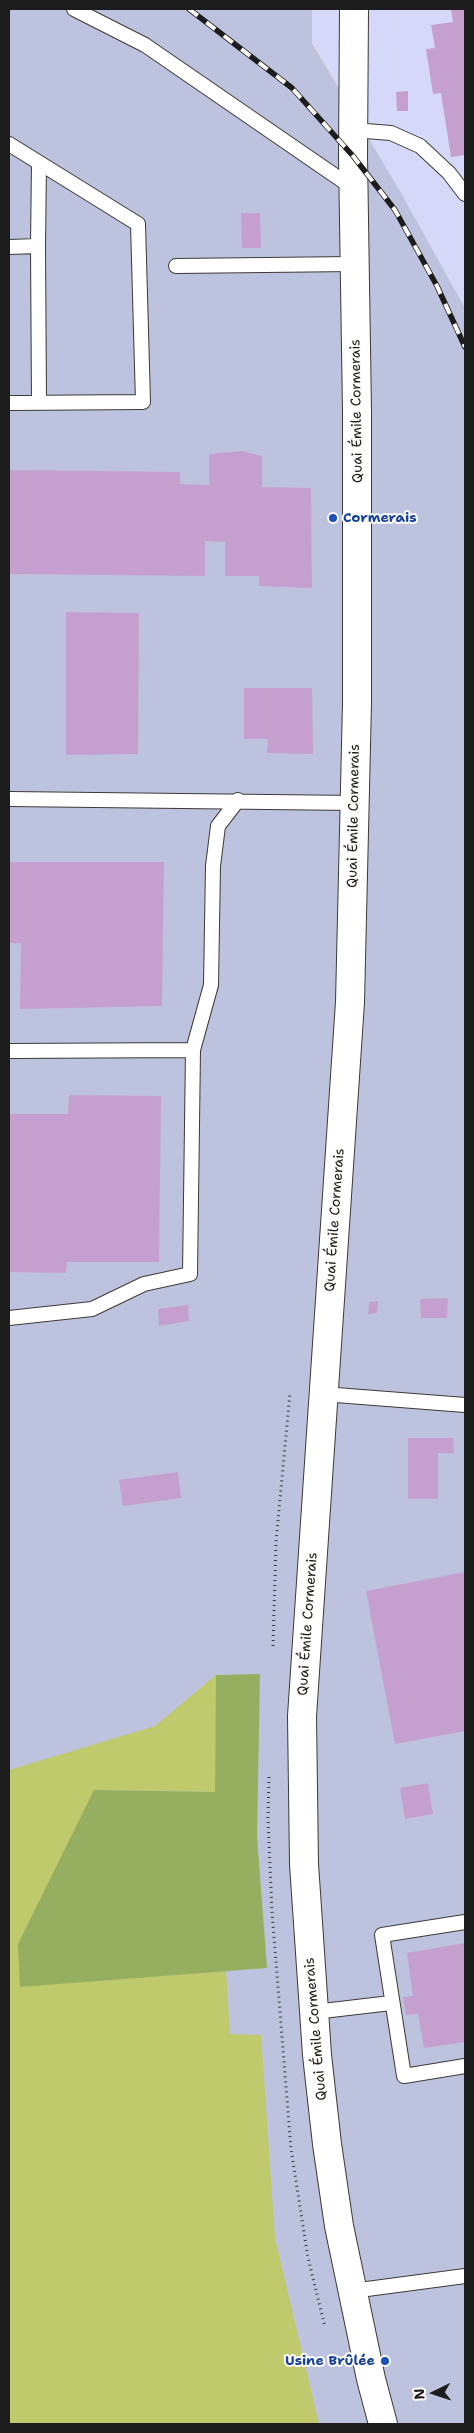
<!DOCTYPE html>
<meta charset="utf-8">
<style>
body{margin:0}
#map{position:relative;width:474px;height:2433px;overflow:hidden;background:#f2e3c6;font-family:"Shantell Sans",sans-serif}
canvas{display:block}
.frame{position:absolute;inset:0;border:10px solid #1c1c1c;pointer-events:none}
.north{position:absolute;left:409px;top:2368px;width:50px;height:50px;-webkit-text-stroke:4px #fdfcf7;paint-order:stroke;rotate:266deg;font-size:14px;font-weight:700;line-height:20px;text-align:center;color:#1c1c1c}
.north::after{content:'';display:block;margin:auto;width:18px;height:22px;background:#1c1c1c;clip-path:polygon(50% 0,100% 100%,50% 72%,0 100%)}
</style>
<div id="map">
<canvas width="474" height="2433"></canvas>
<div class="frame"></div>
<div class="north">N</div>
</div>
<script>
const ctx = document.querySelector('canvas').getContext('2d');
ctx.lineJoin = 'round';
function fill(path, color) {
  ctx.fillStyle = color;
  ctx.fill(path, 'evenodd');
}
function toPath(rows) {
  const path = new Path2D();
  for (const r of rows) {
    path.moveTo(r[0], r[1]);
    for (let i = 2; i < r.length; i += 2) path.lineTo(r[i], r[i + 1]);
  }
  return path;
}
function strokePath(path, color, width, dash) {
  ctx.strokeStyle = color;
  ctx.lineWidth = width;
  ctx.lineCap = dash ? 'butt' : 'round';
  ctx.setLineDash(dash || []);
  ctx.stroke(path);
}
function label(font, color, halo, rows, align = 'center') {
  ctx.font = font + ' "Shantell Sans",sans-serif';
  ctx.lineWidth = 4;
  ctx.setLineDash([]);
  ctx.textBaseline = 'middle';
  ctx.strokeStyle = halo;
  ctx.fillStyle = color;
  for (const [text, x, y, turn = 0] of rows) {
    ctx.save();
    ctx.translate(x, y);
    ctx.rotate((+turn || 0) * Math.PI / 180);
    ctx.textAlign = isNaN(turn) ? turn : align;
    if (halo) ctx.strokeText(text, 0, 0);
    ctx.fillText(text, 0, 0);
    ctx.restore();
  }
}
fill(toPath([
 [312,9,465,9,465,308,400,191,312,42]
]), '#d5d8f9');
fill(toPath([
 [9,9,312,9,312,43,400,191,465,308,465,2424,9,2424]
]), '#bdc3de');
fill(toPath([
 [216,1675,215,1792,94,1790,20,1986,226,1971,230,2034,261,2035,275,2238,319,2424,9,2424,9,1770,155,1726]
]), '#beca6c');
fill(toPath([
 [260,1674,257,1836,267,1968,20,1987,18,1944,94,1790,215,1792,216,1675]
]), '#96ae60');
fill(toPath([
 [451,9,465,9,465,155,451,157,441,93,433,94,426,49,435,48,431,25,453,22],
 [408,91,408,111,397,111,396,92],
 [241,213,260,213,261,248,242,248],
 [242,451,262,456,262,487,311,488,312,588,259,586,259,576,225,576,225,542,205,541,205,576,9,574,9,470,180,472,180,484,209,485,209,454],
 [66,612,139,613,138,754,66,755],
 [244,688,312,688,313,754,267,753,268,739,244,739],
 [9,862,164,862,162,1006,20,1009,21,943,9,943],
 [69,1095,161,1096,159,1262,67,1262,66,1273,9,1272,9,1114,68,1114],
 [448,1298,447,1318,421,1318,420,1299],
 [378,1301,377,1313,368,1314,369,1302],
 [188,1305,189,1321,159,1326,158,1309],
 [408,1438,453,1438,454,1453,438,1453,438,1499,408,1499],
 [178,1472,181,1498,123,1506,119,1480],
 [465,1572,465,1731,395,1744,366,1591],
 [428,1783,433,1814,405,1819,400,1788],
 [465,1943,465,2042,424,2048,418,2014,406,2015,403,1997,413,1996,407,1953]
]), '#c5a0ce');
const service = toPath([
 [74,9,145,45,353,188],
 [353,130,391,133,420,146,449,173,465,194],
 [9,144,138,224,143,402,9,403],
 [38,246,39,163],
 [9,247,38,246,39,403],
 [176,266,354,264],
 [9,799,355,803],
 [9,1051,193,1050],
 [9,1318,92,1309,144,1284,190,1274,193,1050,211,985,213,866,218,826,238,800],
 [323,1394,465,1405],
 [465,1922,382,1935,404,2076,465,2066],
 [314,2012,391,2003],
 [352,2291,465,2276]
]);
const secondary = toPath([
 [354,9,353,156,357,412,357,703,350,1002,302,1716,304,1864,317,2055,327,2144,339,2226,371,2379,383,2424]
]);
strokePath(service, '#3c3a36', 16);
strokePath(secondary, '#3c3a36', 30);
strokePath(toPath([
 [273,1646,276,1542,290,1393],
 [269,1777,268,1819,272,1912,291,2149,308,2258,325,2327]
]), '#3c3a36', 3, [1, 4]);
strokePath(service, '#fff', 14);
strokePath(secondary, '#fff', 28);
const rail = toPath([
 [189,9,292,88,353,156,395,210,437,286,465,347]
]);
strokePath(rail, '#1c1c1c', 5.5);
strokePath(rail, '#fdfcf7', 4, [11]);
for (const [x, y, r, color] of [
 [333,518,5,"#1a4fb4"],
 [385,2361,5,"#1a4fb4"]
]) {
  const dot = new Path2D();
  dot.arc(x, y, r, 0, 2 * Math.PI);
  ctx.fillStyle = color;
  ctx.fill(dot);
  strokePath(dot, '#fdfcf7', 2);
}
label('14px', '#1c1c1c', '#fdfcf7', [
 ["Quai Émile Cormerais",357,411,-91],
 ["Quai Émile Cormerais",354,816,-89],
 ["Quai Émile Cormerais",335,1220,-86],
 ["Quai Émile Cormerais",308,1624,-86],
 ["Quai Émile Cormerais",316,2029,-95]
]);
label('bold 14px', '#164399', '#fdfcf7', [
 ["Cormerais",343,518],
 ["Usine Brûlée",375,2361,"right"]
], 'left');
</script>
